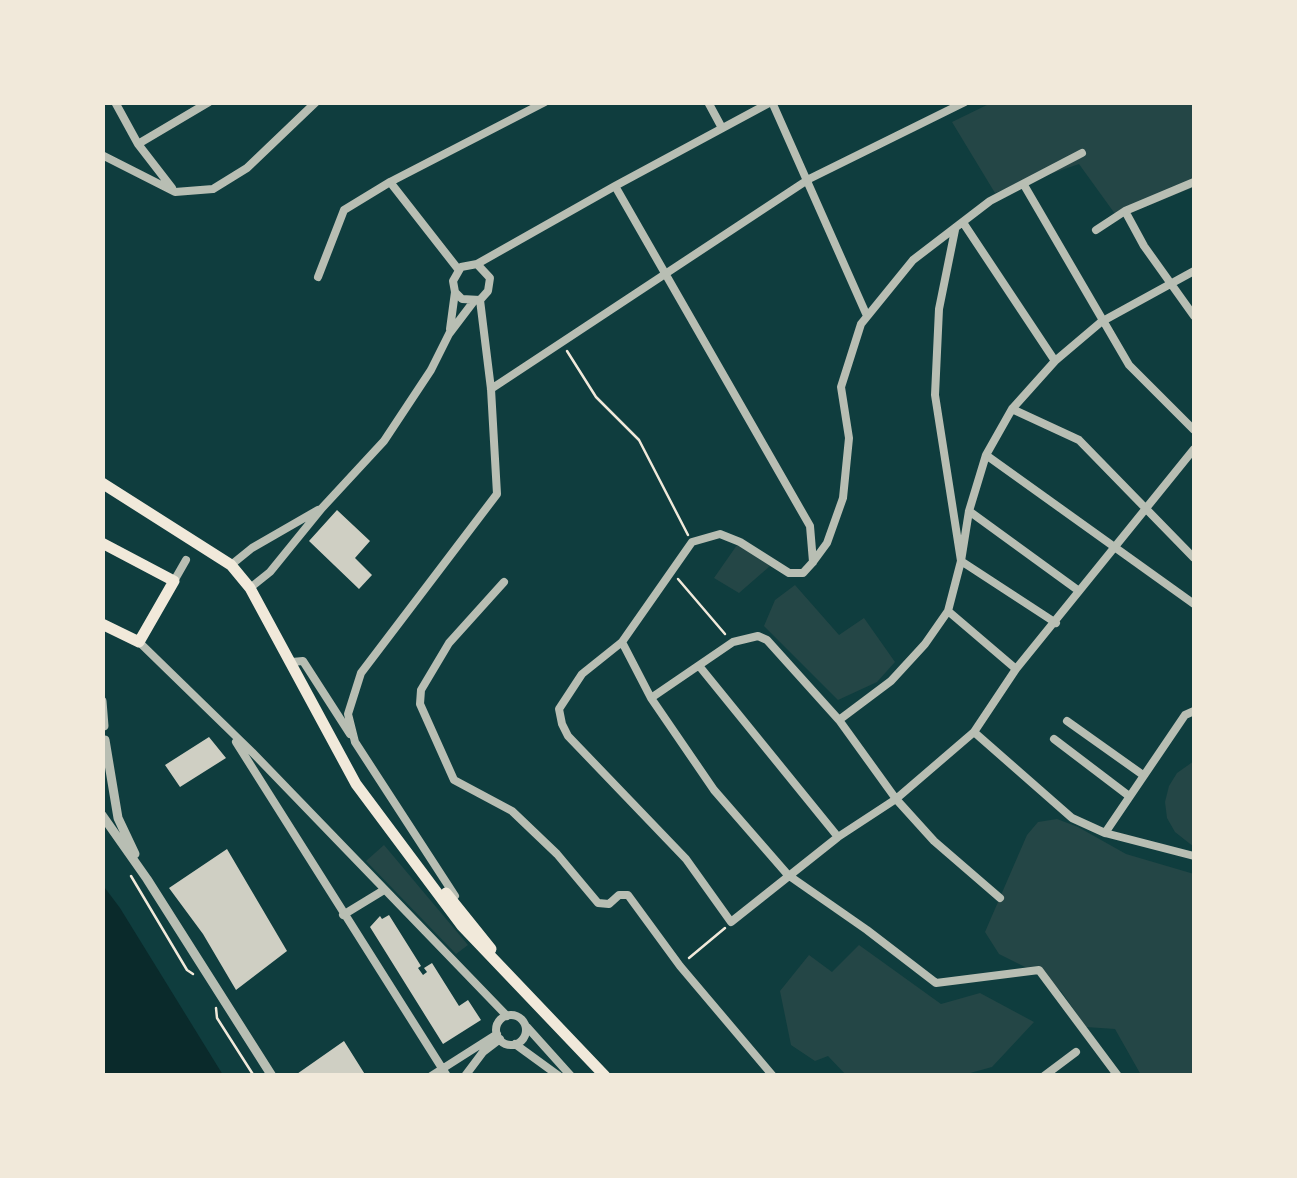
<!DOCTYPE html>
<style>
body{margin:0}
#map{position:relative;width:1297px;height:1178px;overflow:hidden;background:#0f3d3e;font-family:Poppins,sans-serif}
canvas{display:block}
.frame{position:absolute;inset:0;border:105px solid #f1e9da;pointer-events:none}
</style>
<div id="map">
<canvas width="1297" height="1178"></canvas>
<div class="frame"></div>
</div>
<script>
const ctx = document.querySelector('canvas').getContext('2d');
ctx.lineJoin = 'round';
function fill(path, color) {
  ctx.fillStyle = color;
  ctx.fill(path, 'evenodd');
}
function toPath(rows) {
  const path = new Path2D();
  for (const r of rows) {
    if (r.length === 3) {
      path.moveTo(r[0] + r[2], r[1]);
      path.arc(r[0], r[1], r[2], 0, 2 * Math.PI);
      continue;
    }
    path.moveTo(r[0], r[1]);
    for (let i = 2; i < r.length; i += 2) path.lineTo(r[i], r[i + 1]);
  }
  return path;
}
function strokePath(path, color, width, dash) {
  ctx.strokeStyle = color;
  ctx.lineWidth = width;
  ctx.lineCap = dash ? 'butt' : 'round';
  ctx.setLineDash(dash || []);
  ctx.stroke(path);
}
fill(toPath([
 [991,103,1194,103,1194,187,1118,218,1079,164,995,193,952,122],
 [737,545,770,566,739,593,714,578],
 [795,585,839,635,864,618,895,662,877,682,838,700,764,626,775,600],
 [1194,761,1194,847,1175,832,1167,818,1165,802,1169,786,1177,773],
 [1057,819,1078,827,1126,854,1194,874,1194,1075,1141,1075,1115,1029,1086,1027,1061,991,1043,976,999,954,985,932,1027,835,1038,822],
 [384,845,468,945,456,954,366,861],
 [859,945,941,1004,980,993,1034,1022,992,1067,963,1075,846,1075,828,1056,815,1061,791,1045,780,991,809,955,832,972]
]), '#244646');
fill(toPath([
 [102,884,120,908,223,1075,103,1075]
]), '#0a2a2b');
fill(toPath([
 [337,510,370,541,355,558,372,575,359,589,309,541],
 [209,737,226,758,180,787,165,765],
 [227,849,287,951,236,990,203,934,169,888],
 [389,915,421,966,418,968,423,975,427,972,424,968,432,963,459,1006,468,1000,481,1020,443,1044,370,927,380,916,382,919],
 [344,1041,366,1076,294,1076]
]), '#cfcfc3');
strokePath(toPath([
 [567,351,596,397,639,440,688,535],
 [678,579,725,634],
 [131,876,187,970,193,974],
 [689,958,725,928],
 [216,1008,217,1018,254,1076]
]), '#f1e9da', 2.5);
strokePath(toPath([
 [115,102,138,144,172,188],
 [708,102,722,128],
 [772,102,867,316],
 [138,144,209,102],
 [1082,153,990,201,913,260,861,324,841,387,849,438,843,498,827,543,813,562,803,573,789,573,740,542,720,534,692,542,622,642,582,674,559,709,562,724,568,736,686,859,731,922,838,837,896,799,974,732,1016,669,1194,449],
 [102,155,175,192,213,189,247,168,316,102],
 [390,182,458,269],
 [1024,185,1129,365,1194,430],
 [615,186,810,526,813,562],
 [1125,211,1144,246,1194,316],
 [964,224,1055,361],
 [955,230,939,309,935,395,961,561,1056,623],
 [1096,230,1125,211,1194,182],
 [477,264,490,278,488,291,480,300,462,299,455,292,453,281,461,267,477,264,615,186,771,102],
 [318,277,344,210,390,182,545,102],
 [450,329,455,292],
 [491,389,809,179,965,102],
 [1012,409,1079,440,1194,558],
 [986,455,1194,604],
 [969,511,1079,591],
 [231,565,252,548,318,510],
 [174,581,186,560],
 [504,582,449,643,421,690,420,704,454,780,512,811,557,854,598,903,609,904,619,895,628,895,680,966,773,1076],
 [250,588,270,572,322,508,384,441,431,370,449,334,474,301],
 [948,611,1016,669],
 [139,642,252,752,507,1016],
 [622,642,651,698,714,790,788,875,867,930,936,983,1039,970,1118,1076],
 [292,662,303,661,350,734],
 [700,667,838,837],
 [651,698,733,642,758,636,767,640,839,720,896,799,934,841,1000,898],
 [839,720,891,681,925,644,948,611,961,561,969,511,986,455,1012,409,1055,361,1101,322,1194,271],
 [1067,721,1143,775],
 [974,732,1072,818,1105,833,1194,856],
 [1054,739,1129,796],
 [236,742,447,1076],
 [1105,833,1185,715,1194,711],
 [455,896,355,742,348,714,361,673,497,494,491,389,480,300],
 [343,915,384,890],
 [511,1030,15],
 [527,1027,571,1076],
 [515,1044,559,1076],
 [431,1076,497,1034],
 [465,1076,483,1052,500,1039],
 [1044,1076,1076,1052]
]), '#b8beb3', 8);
strokePath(toPath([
 [102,701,104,726],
 [105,740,118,818,135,854],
 [102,815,147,879,272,1076]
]), '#b8beb3', 9);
strokePath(toPath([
 [102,483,231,565,250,588,356,784,462,926,605,1076],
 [102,543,174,581,139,642,102,624],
 [446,893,491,949]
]), '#f1e9da', 11);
</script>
